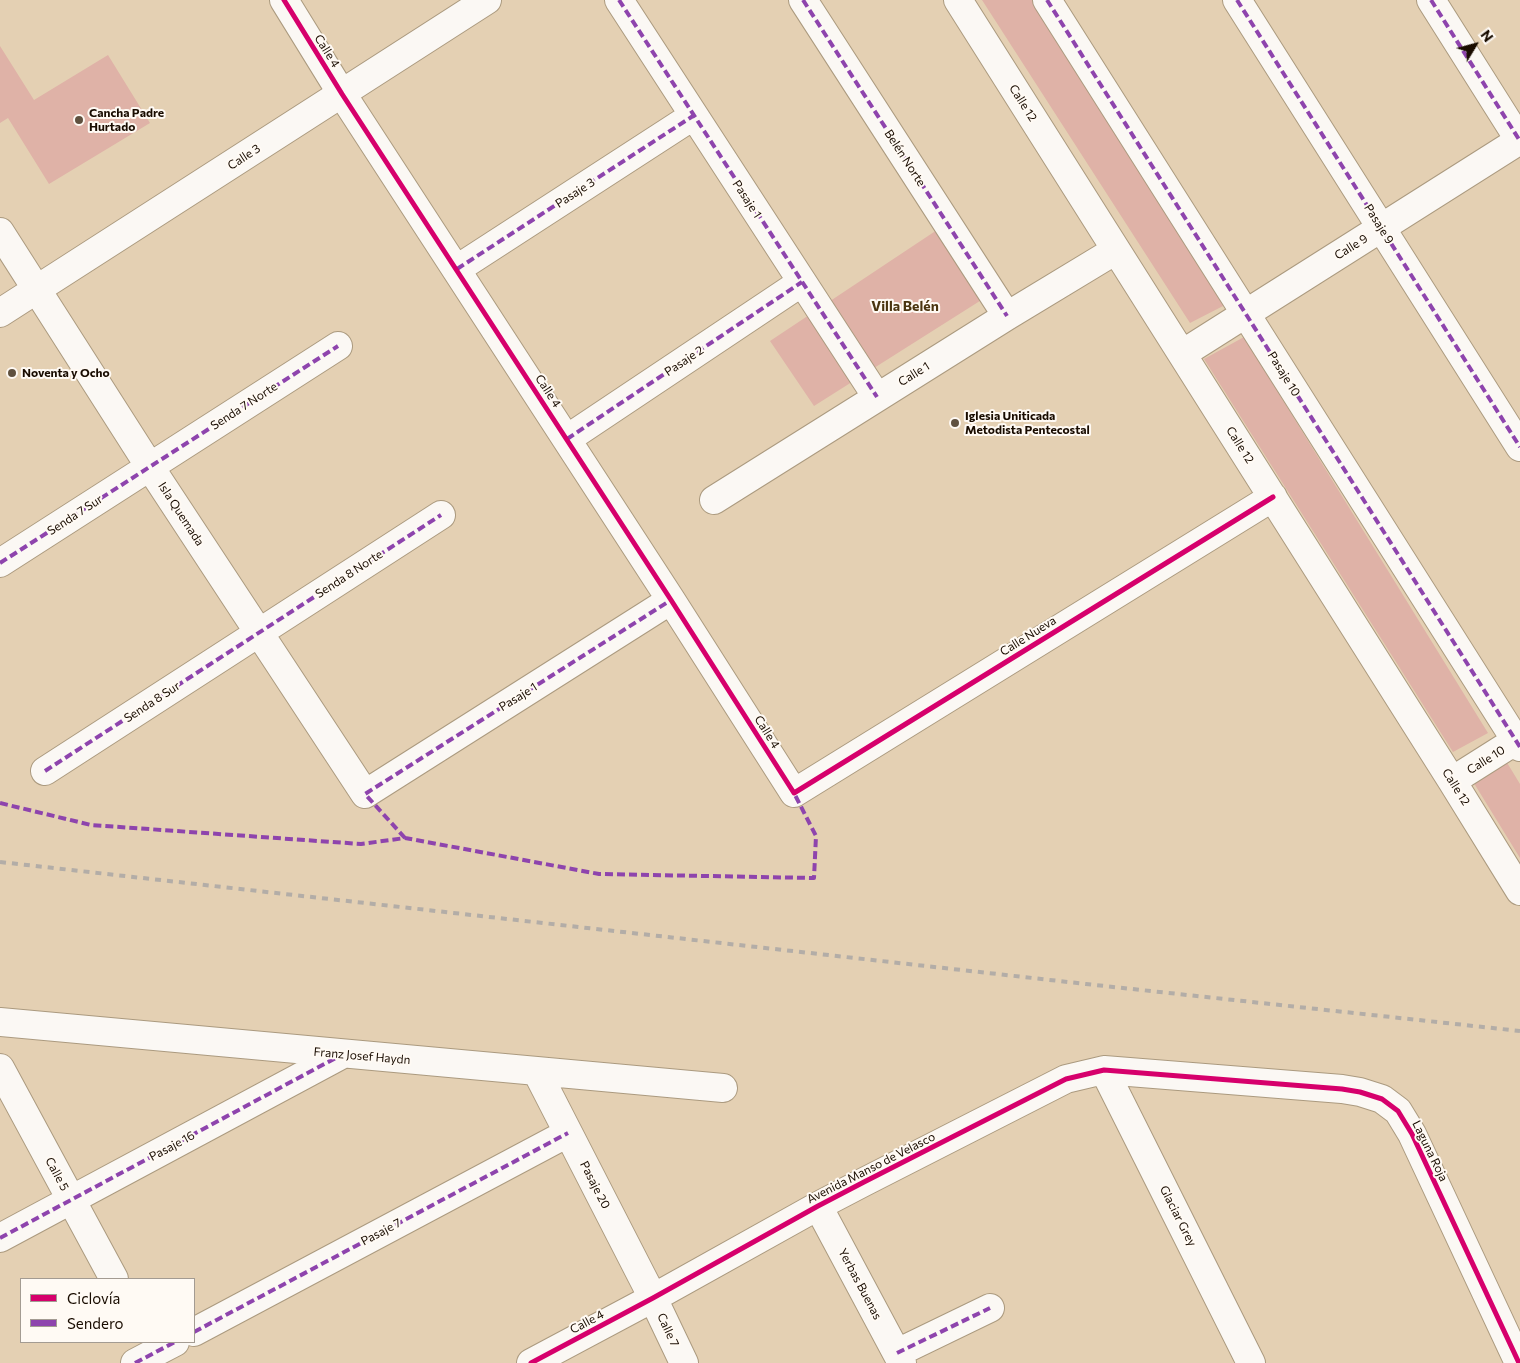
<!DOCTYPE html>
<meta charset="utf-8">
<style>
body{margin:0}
#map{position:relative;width:1520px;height:1363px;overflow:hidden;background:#e4d0b3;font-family:Commissioner,sans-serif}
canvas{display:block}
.legend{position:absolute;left:20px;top:1278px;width:175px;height:65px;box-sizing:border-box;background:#fffaf4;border:1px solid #a39b92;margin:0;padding:6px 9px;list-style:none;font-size:15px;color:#190c00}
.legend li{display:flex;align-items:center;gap:10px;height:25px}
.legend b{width:25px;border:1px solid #a39b92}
.north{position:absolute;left:1450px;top:20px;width:50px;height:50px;-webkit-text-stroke:4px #fffaf4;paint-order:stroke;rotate:53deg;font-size:14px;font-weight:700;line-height:20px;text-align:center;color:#190c00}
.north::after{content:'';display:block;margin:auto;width:18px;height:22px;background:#190c00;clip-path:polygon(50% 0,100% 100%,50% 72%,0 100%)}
</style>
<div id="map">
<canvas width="1520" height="1363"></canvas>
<ul class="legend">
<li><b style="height:6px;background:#d6006c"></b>Ciclovía</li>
<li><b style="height:6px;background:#8e44ad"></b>Sendero</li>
</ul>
<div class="north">N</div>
</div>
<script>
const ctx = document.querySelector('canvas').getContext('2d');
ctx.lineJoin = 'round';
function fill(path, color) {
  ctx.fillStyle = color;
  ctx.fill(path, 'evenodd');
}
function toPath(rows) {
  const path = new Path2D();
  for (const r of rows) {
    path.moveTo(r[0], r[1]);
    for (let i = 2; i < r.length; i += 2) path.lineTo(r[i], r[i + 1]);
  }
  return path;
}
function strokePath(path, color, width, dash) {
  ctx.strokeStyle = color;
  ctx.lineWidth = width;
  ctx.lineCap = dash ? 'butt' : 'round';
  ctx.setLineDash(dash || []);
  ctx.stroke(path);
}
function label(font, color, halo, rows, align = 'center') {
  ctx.font = font + ' Commissioner,sans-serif';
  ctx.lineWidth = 4;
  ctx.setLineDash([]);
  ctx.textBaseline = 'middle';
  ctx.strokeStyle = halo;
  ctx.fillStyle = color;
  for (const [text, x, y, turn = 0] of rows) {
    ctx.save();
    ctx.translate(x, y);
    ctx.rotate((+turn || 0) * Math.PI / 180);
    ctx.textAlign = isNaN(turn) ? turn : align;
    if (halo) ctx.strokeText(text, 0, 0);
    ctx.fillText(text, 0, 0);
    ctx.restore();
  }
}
fill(toPath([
 [982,0,1035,0,1225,305,1190,323],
 [0,46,34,100,108,55,150,123,49,184,8,118,0,123],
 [937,230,983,299,814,406,770,341],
 [1244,337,1488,733,1453,752,1204,359],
 [1506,761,1520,784,1520,858,1472,780]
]), '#dfb2a7');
const minor = toPath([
 [284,0,342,94,671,600,794,793,1273,497],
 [619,0,877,397],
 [803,0,1007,316],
 [958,0,1452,781,1520,891],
 [1047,0,1520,747],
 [1237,0,1520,447],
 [1431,0,1520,141],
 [457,269,693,116],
 [37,290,150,467,365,794,671,600],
 [1182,354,1520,140],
 [567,439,802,282],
 [714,500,1007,316,1116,250],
 [0,563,338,346],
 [45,771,441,515],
 [1452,781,1520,738],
 [0,1022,723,1088],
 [0,1068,114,1279],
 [1104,1070,1251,1363],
 [537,1072,653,1298,684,1363],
 [818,1206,902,1363],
 [0,1238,343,1054],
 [194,1332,568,1133],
 [897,1353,990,1308],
 [135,1363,175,1342],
 [531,1363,653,1298,818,1206,864,1182,1066,1079,1104,1070,1342,1089,1360,1092,1382,1099,1398,1111,1412,1134,1519,1363]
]);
const tertiary = toPath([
 [0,232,37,290],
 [0,313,487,0]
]);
strokePath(minor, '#ab9a7f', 30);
strokePath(tertiary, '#ab9a7f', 30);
strokePath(minor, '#fbf8f4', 28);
strokePath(tertiary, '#fbf8f4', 28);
strokePath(toPath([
 [0,862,1086,984,1520,1031]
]), '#b3ada7', 4, [6, 6]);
strokePath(toPath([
 [619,0,877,397],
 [803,0,1007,316],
 [1047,0,1520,747],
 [1237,0,1520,447],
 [1431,0,1520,141],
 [457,269,693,116],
 [567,439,802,282],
 [0,563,338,346],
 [45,771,441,515],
 [0,803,91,825,361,844,405,838,599,874,814,878,816,836,794,793],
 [405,838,365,794,671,600],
 [0,1238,343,1054],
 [194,1332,568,1133],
 [897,1353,990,1308],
 [135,1363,175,1342]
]), '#8e44ad', 4, [8, 4]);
strokePath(toPath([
 [284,0,342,94,671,600,794,793,1273,497],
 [531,1363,653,1298,818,1206,864,1182,1066,1079,1104,1070,1342,1089,1360,1092,1382,1099,1398,1111,1412,1134,1519,1363]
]), '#d6006c', 5);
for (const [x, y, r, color] of [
 [79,120,5,"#60513f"],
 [12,373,5,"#60513f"],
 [955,423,5,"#60513f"]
]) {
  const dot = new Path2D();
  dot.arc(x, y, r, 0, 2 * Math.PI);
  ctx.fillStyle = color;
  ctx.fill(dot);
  strokePath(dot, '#fffaf4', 2);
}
label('12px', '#190c00', '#fffaf4', [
 ["Calle 4",327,51,58],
 ["Calle 12",1023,103,58],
 ["Calle 3",244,157,-33],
 ["Belén Norte",905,158,57],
 ["Pasaje 3",575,193,-33],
 ["Pasaje 1",747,199,57],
 ["Pasaje 9",1379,224,58],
 ["Calle 9",1351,247,-32],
 ["Pasaje 2",684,361,-34],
 ["Calle 1",914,374,-32],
 ["Pasaje 10",1284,374,58],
 ["Calle 4",548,391,57],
 ["Senda 7 Norte",244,406,-33],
 ["Calle 12",1240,445,58],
 ["Isla Quemada",181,514,57],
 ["Senda 7 Sur",75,515,-33],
 ["Senda 8 Norte",349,574,-33],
 ["Calle Nueva",1028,636,-32],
 ["Pasaje 1",518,697,-32],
 ["Senda 8 Sur",152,702,-33],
 ["Calle 4",767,732,58],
 ["Calle 10",1486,760,-32],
 ["Calle 12",1456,787,58],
 ["Franz Josef Haydn",362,1056,5],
 ["Pasaje 16",172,1146,-28],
 ["Laguna Roja",1430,1151,64],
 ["Avenida Manso de Velasco",871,1168,-27],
 ["Calle 5",57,1174,62],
 ["Pasaje 20",595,1185,63],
 ["Glaciar Grey",1178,1216,63],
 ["Pasaje 7",381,1232,-28],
 ["Yerbas Buenas",860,1284,62],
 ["Calle 4",587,1322,-28],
 ["Calle 7",668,1330,65]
]);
label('bold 12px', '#190c00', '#fffaf4', [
 ["Cancha Padre",89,113],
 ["Hurtado",89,127],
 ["Noventa y Ocho",22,373],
 ["Iglesia Uniticada",965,416],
 ["Metodista Pentecostal",965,430]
], 'left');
label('bold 14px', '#4a340f', '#fffaf4', [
 ["Villa Belén",905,306]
]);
</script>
